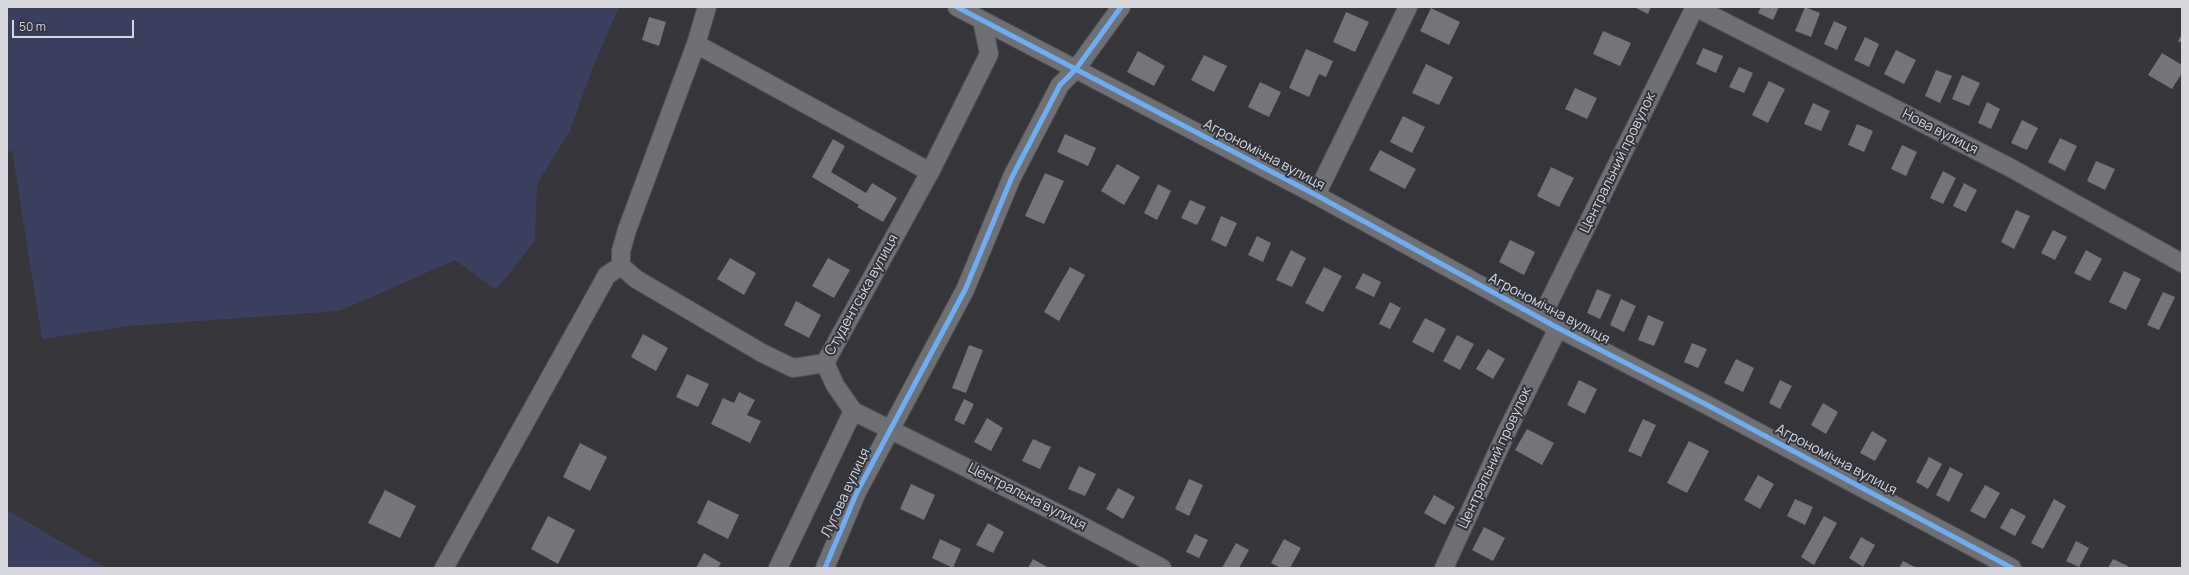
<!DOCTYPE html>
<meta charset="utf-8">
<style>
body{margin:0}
#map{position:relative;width:2189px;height:575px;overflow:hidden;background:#35353a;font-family:Manrope,sans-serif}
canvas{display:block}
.frame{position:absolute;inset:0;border:8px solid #d6d7dd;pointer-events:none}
.scale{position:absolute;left:12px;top:20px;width:122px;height:18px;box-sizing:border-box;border:2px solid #d6d7dd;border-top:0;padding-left:5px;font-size:12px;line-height:14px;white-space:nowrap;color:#d6d7dd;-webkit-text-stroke:3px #32343d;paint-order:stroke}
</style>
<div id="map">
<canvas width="2189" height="575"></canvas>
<div class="frame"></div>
<div class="scale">50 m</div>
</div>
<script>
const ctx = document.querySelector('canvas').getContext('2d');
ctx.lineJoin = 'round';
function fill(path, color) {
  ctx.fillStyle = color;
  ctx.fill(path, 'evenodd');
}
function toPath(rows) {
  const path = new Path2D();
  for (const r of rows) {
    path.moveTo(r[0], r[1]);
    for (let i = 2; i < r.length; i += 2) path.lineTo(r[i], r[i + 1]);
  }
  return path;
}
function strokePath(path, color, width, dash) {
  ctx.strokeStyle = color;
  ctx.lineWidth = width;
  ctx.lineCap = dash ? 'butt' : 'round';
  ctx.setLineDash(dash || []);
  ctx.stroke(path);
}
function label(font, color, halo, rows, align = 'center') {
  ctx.font = font + ' Manrope,sans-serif';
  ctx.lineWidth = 4;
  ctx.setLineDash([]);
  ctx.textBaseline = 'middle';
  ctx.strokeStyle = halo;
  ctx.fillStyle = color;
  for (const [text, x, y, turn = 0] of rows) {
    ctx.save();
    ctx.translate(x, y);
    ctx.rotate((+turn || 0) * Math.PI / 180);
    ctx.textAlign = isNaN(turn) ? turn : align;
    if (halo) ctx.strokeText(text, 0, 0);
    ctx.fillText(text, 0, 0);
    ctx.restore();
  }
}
fill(toPath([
 [7,7,619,7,593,67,570,131,537,184,535,241,496,290,455,260,340,311,129,326,42,339,12,150,7,154],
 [7,510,106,568,7,568]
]), '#393f5d');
fill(toPath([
 [1634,7,1651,7,1648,14],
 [1761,7,1779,7,1773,20,1758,13],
 [1805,7,1820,13,1811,37,1795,31],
 [1431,8,1460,22,1449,45,1420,31],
 [1346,12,1369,22,1355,52,1333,42],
 [649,17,666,22,659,46,642,40],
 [1834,21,1847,27,1837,50,1824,44],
 [1603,31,1631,43,1620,66,1593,54],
 [2182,34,2182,43,2178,41],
 [1865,37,1879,44,1869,67,1854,60],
 [1703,48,1723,56,1716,73,1696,64],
 [1306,49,1333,61,1326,77,1319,74,1309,97,1289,88],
 [1896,50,1916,60,1904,84,1884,74],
 [1138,51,1165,66,1154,86,1127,72],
 [2162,53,2182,65,2182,73,2172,89,2148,75],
 [1204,55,1227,66,1214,92,1191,80],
 [1426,64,1453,77,1439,105,1412,93],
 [1739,67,1753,73,1744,93,1729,87],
 [1936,70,1952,76,1940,103,1925,96],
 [1962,75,1980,83,1969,106,1952,99],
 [1769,81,1785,89,1768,123,1752,115],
 [1260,82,1281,92,1269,117,1248,107],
 [1575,88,1597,98,1587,119,1565,109],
 [1987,102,2000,109,1991,129,1978,123],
 [1813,103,1830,111,1821,131,1804,124],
 [1403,116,1425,127,1412,153,1390,142],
 [2022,120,2038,128,2027,150,2011,143],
 [1857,124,1873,131,1864,152,1848,145],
 [1065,134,1096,148,1088,166,1057,152],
 [2060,138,2077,146,2065,171,2048,162],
 [833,139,845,146,831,172,866,193,872,183,897,198,883,222,857,207,859,205,812,177],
 [1902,145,1917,152,1906,176,1891,169],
 [1380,150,1416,169,1405,189,1369,170],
 [2096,161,2115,169,2105,190,2087,181],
 [1117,164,1140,177,1124,205,1101,191],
 [1551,167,1574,178,1559,207,1537,196],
 [1943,171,1956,178,1943,204,1930,198],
 [1045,173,1064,181,1044,224,1025,216],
 [1964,183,1977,190,1966,212,1953,206],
 [1158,184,1171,191,1157,220,1144,213],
 [1190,200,1206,207,1197,225,1181,218],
 [2016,210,2030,216,2014,249,2001,242],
 [1221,216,1237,223,1226,247,1211,240],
 [2053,230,2067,237,2055,260,2041,253],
 [1257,236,1271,243,1263,262,1248,255],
 [1510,240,1535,252,1524,275,1499,262],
 [1291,250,1306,258,1292,287,1276,280],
 [2086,250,2102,259,2090,281,2074,273],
 [730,258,756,273,744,295,717,279],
 [828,258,850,270,834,298,812,286],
 [1070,267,1085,275,1059,321,1044,312],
 [1324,267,1342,276,1323,312,1305,303],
 [2124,271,2141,279,2126,310,2109,302],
 [1363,273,1381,282,1374,297,1355,288],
 [1597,289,1611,295,1600,319,1587,313],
 [2163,292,2175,297,2159,330,2147,325],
 [1621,299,1636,306,1624,332,1610,325],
 [796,301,821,315,809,338,784,325],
 [1390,302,1401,308,1390,329,1379,324],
 [1648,315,1664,322,1654,346,1638,340],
 [1425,318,1446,329,1433,353,1412,342],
 [643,334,668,348,656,371,631,357],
 [1457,335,1474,344,1460,370,1443,361],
 [1692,343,1707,349,1698,368,1684,362],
 [969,345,983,350,966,393,952,388],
 [1488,349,1505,359,1493,379,1476,369],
 [1736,359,1754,368,1743,392,1724,383],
 [687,374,709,384,698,407,676,397],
 [1579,380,1597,389,1585,414,1567,405],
 [1780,380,1792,386,1780,409,1769,403],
 [739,392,755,400,747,415,761,421,750,443,711,424,723,398,734,403],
 [964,399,974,404,964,425,954,420],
 [1823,403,1838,412,1826,434,1811,425],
 [987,418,1003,428,991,451,974,442],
 [1643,419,1656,425,1641,457,1628,451],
 [1527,429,1554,443,1542,465,1515,450],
 [1872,431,1887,440,1875,461,1860,453],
 [1033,439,1051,447,1040,469,1022,461],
 [1689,441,1709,451,1687,493,1667,483],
 [580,443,607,457,590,491,563,477],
 [1929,457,1942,464,1928,489,1916,482],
 [1079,466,1096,474,1085,496,1068,489],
 [1950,467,1963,474,1949,502,1936,495],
 [1758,475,1774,484,1760,509,1744,500],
 [1189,479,1203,485,1189,516,1175,509],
 [911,484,935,495,924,520,900,509],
 [1985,485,2000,493,1985,519,1970,511],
 [1118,488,1135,497,1123,519,1106,509],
 [385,490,416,506,400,538,368,523],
 [1434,495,1455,507,1445,525,1424,513],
 [1795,499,1813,507,1805,525,1787,516],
 [2054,499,2066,506,2043,549,2031,543],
 [708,500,739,515,728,539,697,523],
 [2011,508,2026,516,2015,536,2000,528],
 [548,516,575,530,558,564,531,549],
 [1824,516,1837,523,1814,565,1801,557],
 [988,523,1004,532,993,553,976,545],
 [1484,527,1505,538,1493,561,1472,550],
 [1195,534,1208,540,1199,558,1186,552],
 [1861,537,1875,545,1863,567,1849,558],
 [940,539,961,549,953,568,932,558],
 [1284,539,1301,548,1290,568,1281,568,1271,563],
 [2076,541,2089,548,2079,567,2066,561],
 [1236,543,1249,550,1239,568,1222,568],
 [704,553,721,563,718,568,696,568],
 [1033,559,1049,568,1028,568],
 [2113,559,2128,566,2127,568,2108,568],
 [1903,561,1917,568,1899,568]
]), '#757579');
const minor = toPath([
 [707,7,696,44,627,230,621,251,621,266,636,279,762,353,793,368,825,363],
 [957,7,1316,195,1558,328,1709,406,2012,568],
 [1695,7,2009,167,2182,263],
 [696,44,930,172],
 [1316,195,1408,7],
 [1541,318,1695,7],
 [853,411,1071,520,1162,568],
 [444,568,607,275,621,266],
 [778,568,853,411,835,385,825,363,930,172,989,54,982,20],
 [825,568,857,492,965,290,1012,177,1060,85,1076,69,1121,7],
 [1444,568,1508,429,1558,328]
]);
strokePath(minor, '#525256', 20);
strokePath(minor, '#6f7073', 18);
strokePath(toPath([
 [957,7,1316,195,1558,328,1709,406,2012,568],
 [825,568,857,492,965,290,1012,177,1060,85,1076,69,1121,7]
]), '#6dadf4', 5);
label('14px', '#d6d7dd', '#32343d', [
 ["Нова вулиця",1940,132,27],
 ["Агрономічна вулиця",1264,155,28],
 ["Центральний провулок",1618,163,-64],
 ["Студентська вулиця",862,295,-61],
 ["Агрономічна вулиця",1549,309,28],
 ["Центральний провулок",1495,458,-65],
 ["Агрономічна вулиця",1836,460,28],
 ["Лугова вулиця",846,493,-65],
 ["Центральна вулиця",1027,497,27]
]);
</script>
